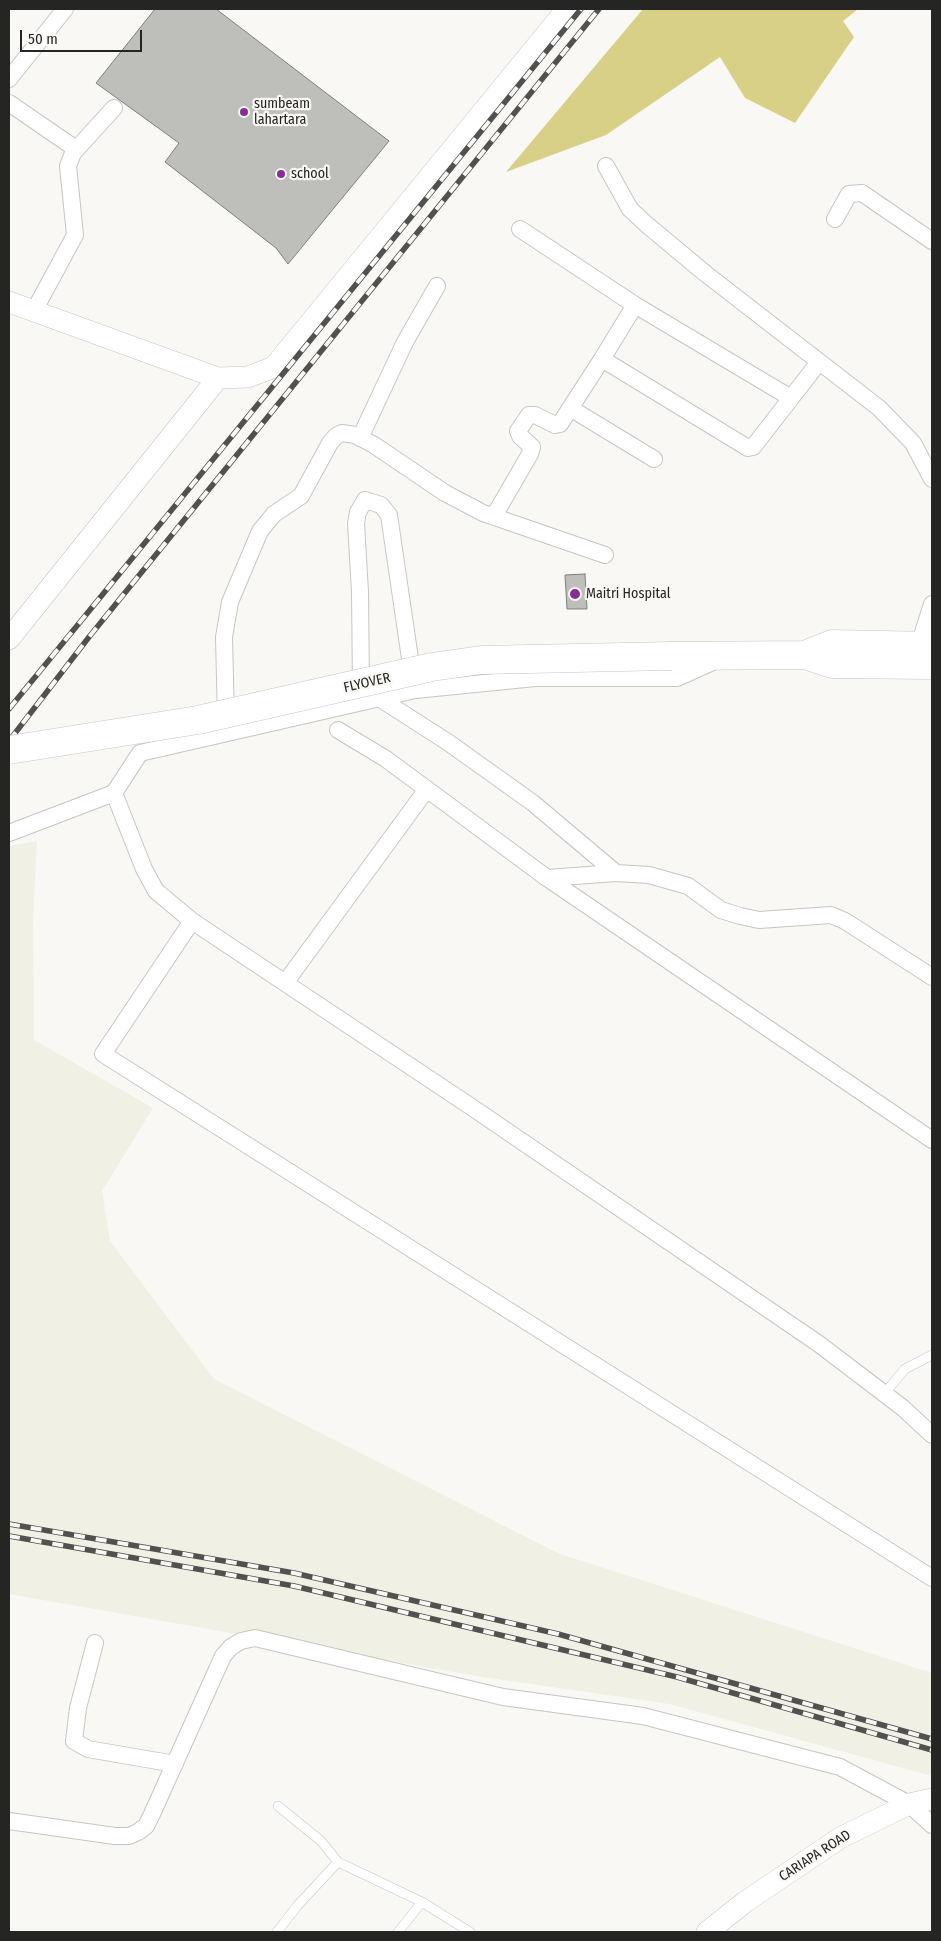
<!DOCTYPE html>
<style>
body{margin:0}
#map{position:relative;width:941px;height:1941px;overflow:hidden;background:#f9f8f4;font-family:"Fira Sans Condensed",sans-serif}
canvas{display:block}
.frame{position:absolute;inset:0;border:10px solid #252524;pointer-events:none}
.scale{position:absolute;left:20px;top:30px;width:122px;height:22px;box-sizing:border-box;border:2px solid #252524;border-top:0;padding-left:6px;font-size:15px;line-height:18px;white-space:nowrap;color:#252524;-webkit-text-stroke:4px #f9f8f4;paint-order:stroke}
</style>
<div id="map">
<canvas width="941" height="1941"></canvas>
<div class="frame"></div>
<div class="scale">50 m</div>
</div>
<script>
const ctx = document.querySelector('canvas').getContext('2d');
ctx.lineJoin = 'round';
function fill(path, color) {
  ctx.fillStyle = color;
  ctx.fill(path, 'evenodd');
}
function toPath(rows) {
  const path = new Path2D();
  for (const r of rows) {
    path.moveTo(r[0], r[1]);
    for (let i = 2; i < r.length; i += 2) path.lineTo(r[i], r[i + 1]);
  }
  return path;
}
function strokePath(path, color, width, dash) {
  ctx.strokeStyle = color;
  ctx.lineWidth = width;
  ctx.lineCap = dash ? 'butt' : 'round';
  ctx.setLineDash(dash || []);
  ctx.stroke(path);
}
function label(font, color, halo, rows, align = 'center') {
  ctx.font = font + ' "Fira Sans Condensed",sans-serif';
  ctx.lineWidth = 4.5;
  ctx.setLineDash([]);
  ctx.textBaseline = 'middle';
  ctx.strokeStyle = halo;
  ctx.fillStyle = color;
  for (const [text, x, y, turn = 0] of rows) {
    ctx.save();
    ctx.translate(x, y);
    ctx.rotate((+turn || 0) * Math.PI / 180);
    ctx.textAlign = isNaN(turn) ? turn : align;
    if (halo) ctx.strokeText(text, 0, 0);
    ctx.fillText(text, 0, 0);
    ctx.restore();
  }
}
fill(toPath([
 [37,841,33,920,34,1040,153,1108,102,1191,110,1241,214,1379,560,1554,932,1673,932,1776,669,1704,476,1676,9,1594,9,846]
]), '#f1f0e4');
fill(toPath([
 [643,9,858,9,843,21,854,37,795,123,745,98,720,57,606,135,506,172]
]), '#d9d087');
const building = toPath([
 [155,9,216,9,389,141,288,264,276,248,165,162,179,143,96,83,155,9],
 [585,574,587,609,567,609,565,575,585,574]
]);
fill(building, '#bebeba');
strokePath(building, '#7f7f7b', 1);
const service = toPath([
 [884,1394,905,1369,932,1355],
 [278,1806,321,1841,338,1862],
 [277,1932,298,1905,338,1862,422,1902,470,1932],
 [398,1932,422,1902]
]);
const minor = toPath([
 [9,79,65,9],
 [9,103,76,149],
 [606,166,630,209,646,224,706,274,879,408,913,443,932,479],
 [835,219,849,194,862,193,932,241],
 [520,229,635,305,791,398],
 [635,305,602,359,748,448,753,447,757,442,819,362],
 [34,311,75,235,68,166,73,153,114,108],
 [570,408,654,459],
 [360,438,405,342,437,286],
 [494,516,530,454,532,447,520,436,518,431,529,415,535,415,555,425,560,424,602,359],
 [919,645,932,604],
 [361,690,360,592,356,523,358,512,365,500,381,505,389,515,413,679],
 [379,698,449,743,533,803,616,873],
 [226,721,224,637,230,602,260,531,274,514,301,496,330,443,336,436,342,433,355,435,374,445,445,493,483,513,605,555],
 [338,730,386,759,547,878,932,1140],
 [114,793,144,869,156,891,192,921,470,1106,819,1344,903,1408,932,1435],
 [9,833,114,793,140,753,415,690,535,678,677,678,715,661],
 [547,878,616,873,649,875,688,886,721,910,740,916,759,920,831,915,845,921,932,977],
 [192,921,103,1054,932,1578],
 [285,983,427,789],
 [95,1643,78,1708,74,1741,88,1749,175,1764],
 [9,1821,115,1836,129,1836,138,1832,146,1826,152,1814,223,1656,231,1647,241,1641,255,1638,503,1697,643,1716,840,1767,909,1804,932,1825]
]);
const tertiary = toPath([
 [9,302,218,378,248,377,274,367,567,9],
 [9,639,218,378],
 [707,1932,745,1902,840,1838,909,1804,932,1799]
]);
const trunk = toPath([
 [805,655,832,644,932,646],
 [671,656,805,655,832,664,932,665]
]);
strokePath(service, '#c6c6c2', 10);
strokePath(minor, '#c6c6c2', 18);
strokePath(tertiary, '#c6c6c2', 22);
strokePath(trunk, '#c6c6c2', 29);
strokePath(service, '#fff', 9);
strokePath(minor, '#fff', 16);
strokePath(tertiary, '#fff', 21);
strokePath(trunk, '#fff', 28);
const rail = toPath([
 [9,709,581,9],
 [9,741,89,637,599,9],
 [9,1524,294,1573,558,1634,932,1739],
 [9,1536,294,1586,677,1677,932,1750]
]);
strokePath(rail, '#515150', 5.5);
strokePath(rail, '#f9f8f4', 4, [11]);
const trunkBridge = toPath([
 [9,750,198,720,432,667,481,660,671,656]
]);
strokePath(trunkBridge, '#c6c6c2', 29, []);
strokePath(trunkBridge, '#fff', 28);
for (const [x, y, r, color] of [
 [244,112,5,"#8b2d97"],
 [281,174,5,"#8b2d97"],
 [575,594,6,"#8b2d97"]
]) {
  const dot = new Path2D();
  dot.arc(x, y, r, 0, 2 * Math.PI);
  ctx.fillStyle = color;
  ctx.fill(dot);
  strokePath(dot, '#f9f8f4', 2);
}
label('14px', '#252524', '#f9f8f4', [
 ["sumbeam",254,104],
 ["lahartara",254,120],
 ["school",291,174],
 ["Maitri Hospital",586,594]
], 'left');
label('14px', '#252524', '#f9f8f4', [
 ["FLYOVER",367,683,-13],
 ["CARIAPA ROAD",815,1856,-33]
]);
</script>
